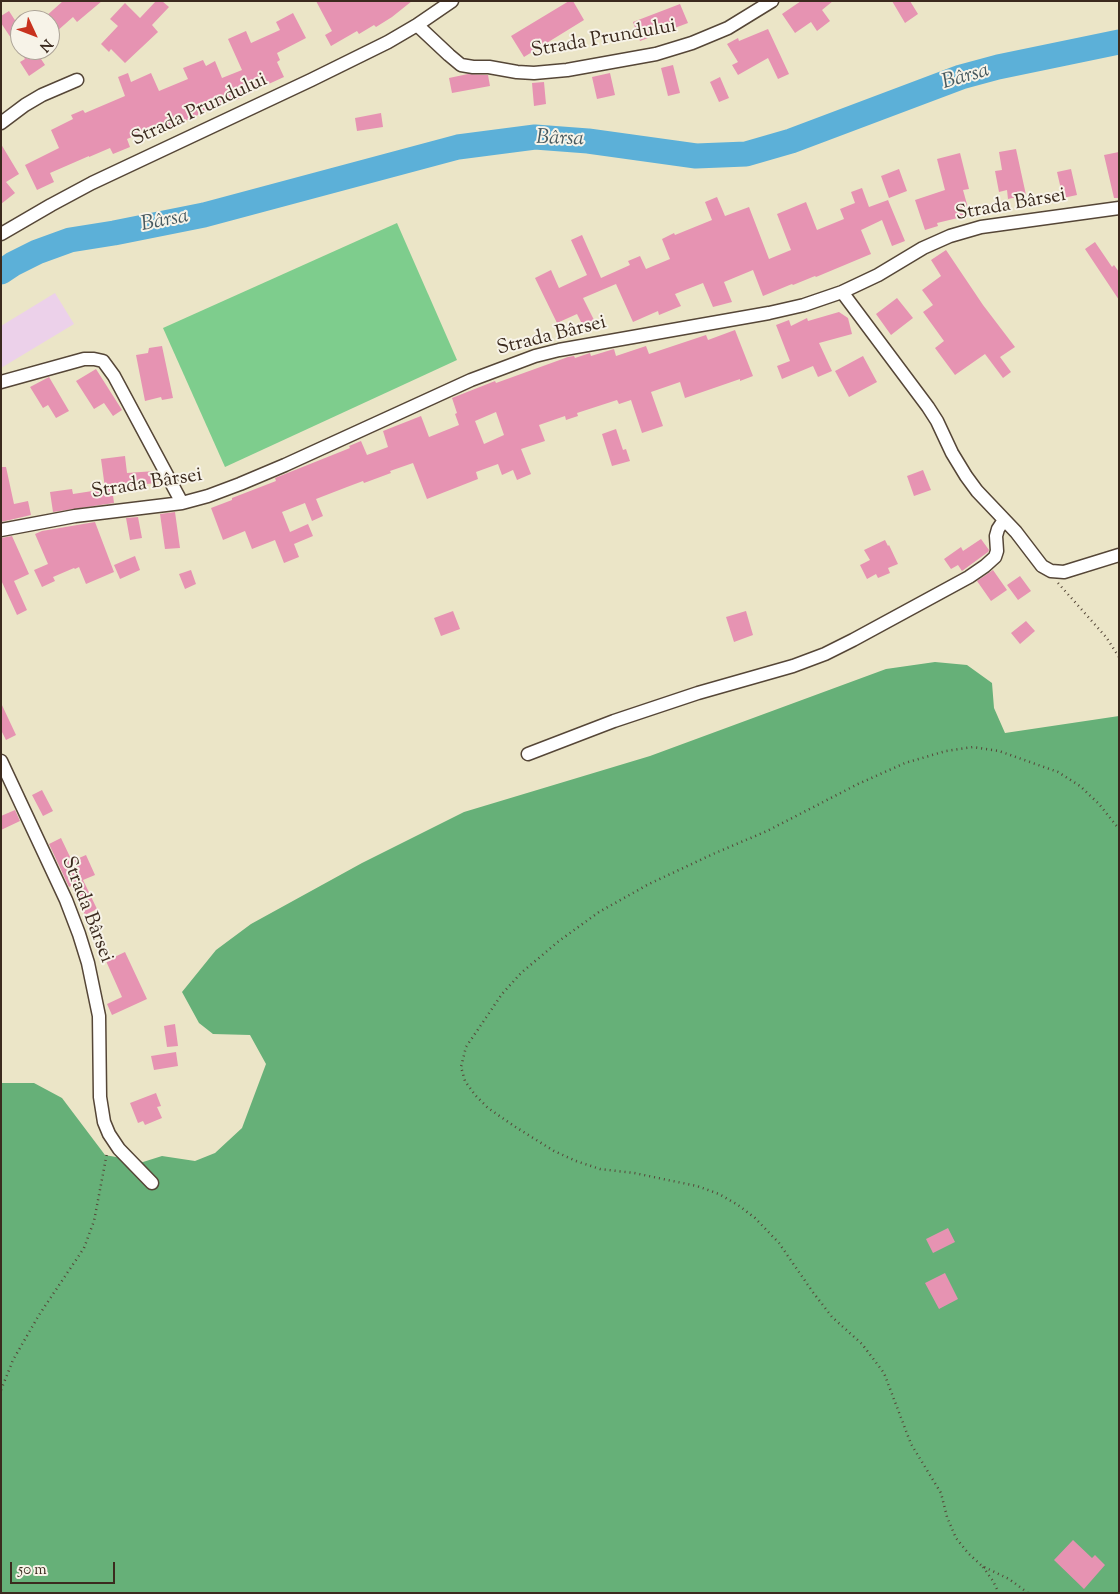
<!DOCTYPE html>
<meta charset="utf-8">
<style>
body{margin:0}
#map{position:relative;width:1120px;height:1594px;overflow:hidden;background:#ebe5c7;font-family:"Sorts Mill Goudy",serif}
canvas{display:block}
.frame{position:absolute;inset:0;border:2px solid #3b2a1e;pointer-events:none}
.north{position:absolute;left:10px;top:10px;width:50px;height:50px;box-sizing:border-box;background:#f7f3e8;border:1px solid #aca397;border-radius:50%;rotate:133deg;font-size:14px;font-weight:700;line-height:20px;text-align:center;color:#3b2a1e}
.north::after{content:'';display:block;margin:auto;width:18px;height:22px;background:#c8321e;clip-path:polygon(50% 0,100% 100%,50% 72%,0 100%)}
.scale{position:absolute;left:10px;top:1562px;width:105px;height:22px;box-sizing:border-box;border:2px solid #3b2a1e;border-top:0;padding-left:6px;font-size:15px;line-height:18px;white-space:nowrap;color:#3b2a1e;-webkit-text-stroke:4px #f7f3e8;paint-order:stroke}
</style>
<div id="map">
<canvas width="1120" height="1594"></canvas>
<div class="frame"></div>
<div class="north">N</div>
<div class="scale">50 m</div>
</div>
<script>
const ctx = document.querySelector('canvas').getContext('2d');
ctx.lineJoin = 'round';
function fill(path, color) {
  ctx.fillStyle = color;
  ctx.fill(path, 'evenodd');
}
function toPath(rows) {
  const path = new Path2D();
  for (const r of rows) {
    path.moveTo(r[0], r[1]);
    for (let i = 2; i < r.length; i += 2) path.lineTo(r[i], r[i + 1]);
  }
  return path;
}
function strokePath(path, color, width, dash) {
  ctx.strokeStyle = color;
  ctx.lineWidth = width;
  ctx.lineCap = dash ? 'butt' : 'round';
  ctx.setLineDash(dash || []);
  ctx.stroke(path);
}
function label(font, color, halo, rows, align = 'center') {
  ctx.font = font + ' "Sorts Mill Goudy",serif';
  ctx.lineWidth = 4;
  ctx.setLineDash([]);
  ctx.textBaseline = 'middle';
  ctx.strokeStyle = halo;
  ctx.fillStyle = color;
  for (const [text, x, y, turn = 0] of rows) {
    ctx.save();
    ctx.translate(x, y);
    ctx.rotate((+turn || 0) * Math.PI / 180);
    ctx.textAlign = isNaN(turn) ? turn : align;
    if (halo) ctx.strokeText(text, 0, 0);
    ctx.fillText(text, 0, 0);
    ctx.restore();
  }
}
fill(toPath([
 [55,293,74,324,1,368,1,326]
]), '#ecd1ea');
fill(toPath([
 [397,223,457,360,225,467,163,328]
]), '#7ecd8d');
fill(toPath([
 [935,662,967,665,992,683,994,708,1005,733,1119,716,1119,1593,1,1593,1,1083,34,1083,62,1098,105,1155,143,1162,162,1156,195,1161,215,1153,242,1128,266,1064,250,1035,213,1034,199,1023,182,992,216,950,251,924,362,863,464,812,650,756,886,669]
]), '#66b078');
strokePath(toPath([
 [1,272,13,264,37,252,70,240,114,233,204,215,458,147,535,137,588,141,696,156,746,154,791,141,961,77,998,67,1119,42]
]), '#5cb0d8', 25);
fill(toPath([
 [63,1,102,1,77,22,73,17,56,32,50,25,50,20,46,20,44,18],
 [156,1,162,1,169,7,152,25,158,32,125,63,111,49,109,52,101,44,118,26,110,19,125,3,140,18],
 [316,1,412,1,392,17,376,27,374,25,359,34,357,31,331,46,325,35,332,31],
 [569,1,573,1,584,20,524,57,511,36],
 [801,1,833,1,822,10,830,21,817,31,811,22,795,33,782,14],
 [892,1,910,1,918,14,905,23],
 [680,4,688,23,640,41,633,22],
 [9,11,20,28,20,50,35,50,45,65,29,76,20,62,25,59,1,23,1,16],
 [293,13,306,38,277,53,280,60,277,62,284,77,251,92,251,93,236,100,235,98,159,133,156,127,127,139,130,147,113,154,110,148,89,157,89,156,50,173,54,182,37,190,25,165,59,148,51,130,73,119,71,115,83,110,85,113,125,96,118,77,128,73,131,82,151,73,159,91,188,79,183,68,203,60,206,66,215,61,222,78,242,70,228,39,246,31,251,43,280,30,276,22],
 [768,29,789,74,778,79,768,58,738,75,732,65,738,62,727,44,738,38,739,41],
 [673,65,680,93,668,96,661,68],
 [610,73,615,95,597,99,592,77],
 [468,74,488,75,490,86,452,93,449,78],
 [720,77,729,98,719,102,710,82],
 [544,82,546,104,534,106,532,83],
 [381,113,383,127,357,131,355,118],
 [1,144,19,174,6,182,15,193,1,204],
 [1016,149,1026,195,1008,199,1007,190,999,192,995,171,1002,170,999,152],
 [1119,152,1119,198,1114,198,1104,155],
 [960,153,969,189,963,190,970,215,937,223,938,226,925,230,915,200,945,190,937,159],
 [899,169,907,191,889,198,881,176],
 [1071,169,1077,195,1063,198,1057,172],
 [862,188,869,207,888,200,905,241,892,246,882,220,861,230,871,254,816,277,815,276,793,285,792,284,763,296,753,270,724,282,732,302,713,307,703,283,675,294,681,306,659,315,658,311,633,322,616,284,583,298,597,326,585,330,577,314,557,323,535,278,551,270,559,288,587,275,571,240,582,235,601,278,630,265,628,261,640,256,646,269,670,259,662,239,674,233,675,235,712,220,705,202,717,197,725,216,749,207,769,259,791,250,777,214,806,202,817,230,844,219,840,209,855,203,851,192],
 [1095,242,1112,267,1114,265,1119,272,1119,300,1085,249],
 [946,250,983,305,1015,347,1000,357,1011,372,1003,378,985,354,955,375,935,348,944,341,923,312,933,305,922,290,941,276,931,260],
 [897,298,913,318,891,335,876,314],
 [839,312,848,318,852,334,819,343,832,371,818,377,813,366,782,379,777,366,790,361,776,325,789,320,791,326,807,318,808,321],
 [735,330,753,376,740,381,740,379,685,398,680,382,651,392,663,426,642,433,631,400,619,404,617,400,577,413,578,416,566,420,565,416,539,425,545,441,521,449,531,474,517,480,513,470,502,475,498,464,476,472,478,479,427,499,413,463,390,471,391,473,364,483,363,481,347,487,316,499,323,516,312,521,305,503,282,512,290,532,308,524,313,536,294,544,299,557,284,563,275,540,252,549,245,531,223,540,211,508,232,500,232,498,276,481,275,478,350,448,349,446,361,441,367,455,388,447,383,431,421,416,429,437,459,425,455,414,457,413,452,398,495,381,496,383,568,357,574,356,575,358,590,353,591,356,614,349,616,356,646,346,649,354,706,335,708,340],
 [496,412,504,435,484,444,475,421],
 [162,346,173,398,162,400,161,397,145,401,136,355,148,353,149,348],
 [863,356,877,382,849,397,835,371],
 [96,369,122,410,113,416,104,403,94,409,76,381],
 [49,377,69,411,56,418,48,405,43,408,30,387],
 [616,429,623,450,626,449,630,461,612,466,602,434],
 [125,456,127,473,155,471,157,483,105,488,101,459],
 [1,467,6,467,14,504,28,501,31,515,1,522],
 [923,470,931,490,914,496,907,476],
 [112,488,114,503,53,512,50,492,72,489,73,494],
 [175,512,180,548,165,549,160,514],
 [138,517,142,538,130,540,126,518],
 [95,522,114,572,86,584,79,567,75,569,74,568,53,577,55,581,42,587,34,570,48,564,35,534,42,531],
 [12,536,29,574,14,581,27,610,17,615,1,580,1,538],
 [981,539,989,550,988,552,962,571,958,565,951,569,944,559,961,547,963,551],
 [885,540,888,546,889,545,898,564,888,568,890,573,878,578,876,574,867,579,860,565,870,560,864,550],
 [135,556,140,570,120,579,114,565],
 [191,570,196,584,185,589,179,574],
 [993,570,1007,590,991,601,977,581],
 [1020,576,1031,591,1018,600,1007,585],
 [453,611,460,629,441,636,434,618],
 [746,611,753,635,734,642,726,617],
 [1026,621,1035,631,1020,644,1011,633],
 [1,703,16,735,6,740,1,730],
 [42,790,53,811,43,816,32,795],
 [15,810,20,821,1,830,1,816],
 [61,838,72,861,86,855,95,875,83,880,97,909,85,915,71,886,69,887,49,844],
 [125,952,147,999,112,1015,107,1004,122,997,106,961],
 [175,1024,178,1046,167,1047,164,1026],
 [176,1052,178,1066,154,1070,151,1056],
 [156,1093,161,1106,157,1107,162,1118,145,1125,143,1121,138,1123,130,1103],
 [948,1228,955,1242,933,1253,926,1239],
 [945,1273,958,1299,939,1309,925,1283],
 [1073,1540,1092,1558,1095,1555,1105,1565,1084,1589,1054,1560]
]), '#e693b2');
const street = toPath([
 [417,25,449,55,461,65,473,67,489,67,517,72,534,73,567,70,656,54,692,43,728,28,772,1],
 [1,123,25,105,42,95,77,80],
 [1,234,51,205,92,183,311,80,388,42,417,25,452,1],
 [842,292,928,407,937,421,952,453,966,476,977,491,1016,532,1042,566,1051,571,1064,572,1119,555],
 [1,382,84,359,94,359,103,361,114,376,182,503],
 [1,530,75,516,182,503,208,496,240,484,285,465,471,380,535,356,559,350,769,313,804,305,842,292,878,275,923,248,950,236,981,227,1119,208],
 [528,754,614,721,698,693,793,666,825,654,853,640,969,577,985,566,995,557,997,551,996,536,998,529,1004,520],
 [1,761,66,900,79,934,88,963,99,1016,100,1097,104,1122,109,1134,119,1149,152,1183]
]);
strokePath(street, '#554637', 15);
strokePath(toPath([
 [1058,583,1106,637,1119,657],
 [1,1390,13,1360,39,1315,84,1248,94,1221,107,1153],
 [983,1567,993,1581,999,1593],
 [1028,1593,1009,1579,982,1566,968,1553,956,1538,947,1517,941,1493,911,1444,884,1373,862,1344,832,1317,812,1291,779,1243,755,1218,738,1205,719,1194,697,1186,634,1173,600,1169,576,1161,554,1151,514,1126,488,1108,475,1095,465,1081,461,1067,466,1047,502,994,521,973,559,941,599,912,649,884,713,854,767,831,858,784,905,763,946,751,973,747,999,751,1058,772,1080,786,1099,804,1119,829]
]), '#554637', 2.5, [1, 4]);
strokePath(street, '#fff', 12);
label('20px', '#3b2a1e', '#f7f3e8', [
 ["Strada Prundului",604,40,-10],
 ["Strada Prundului",200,111,-25],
 ["Strada Bârsei",1011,206,-10],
 ["Strada Bârsei",552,337,-14],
 ["Strada Bârsei",147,485,-9],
 ["Strada Bârsei",86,910,69]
]);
label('italic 21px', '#47595f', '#f7f3e8', [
 ["Bârsa",966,78,-16],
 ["Bârsa",560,140,2],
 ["Bârsa",165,222,-11]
]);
</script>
